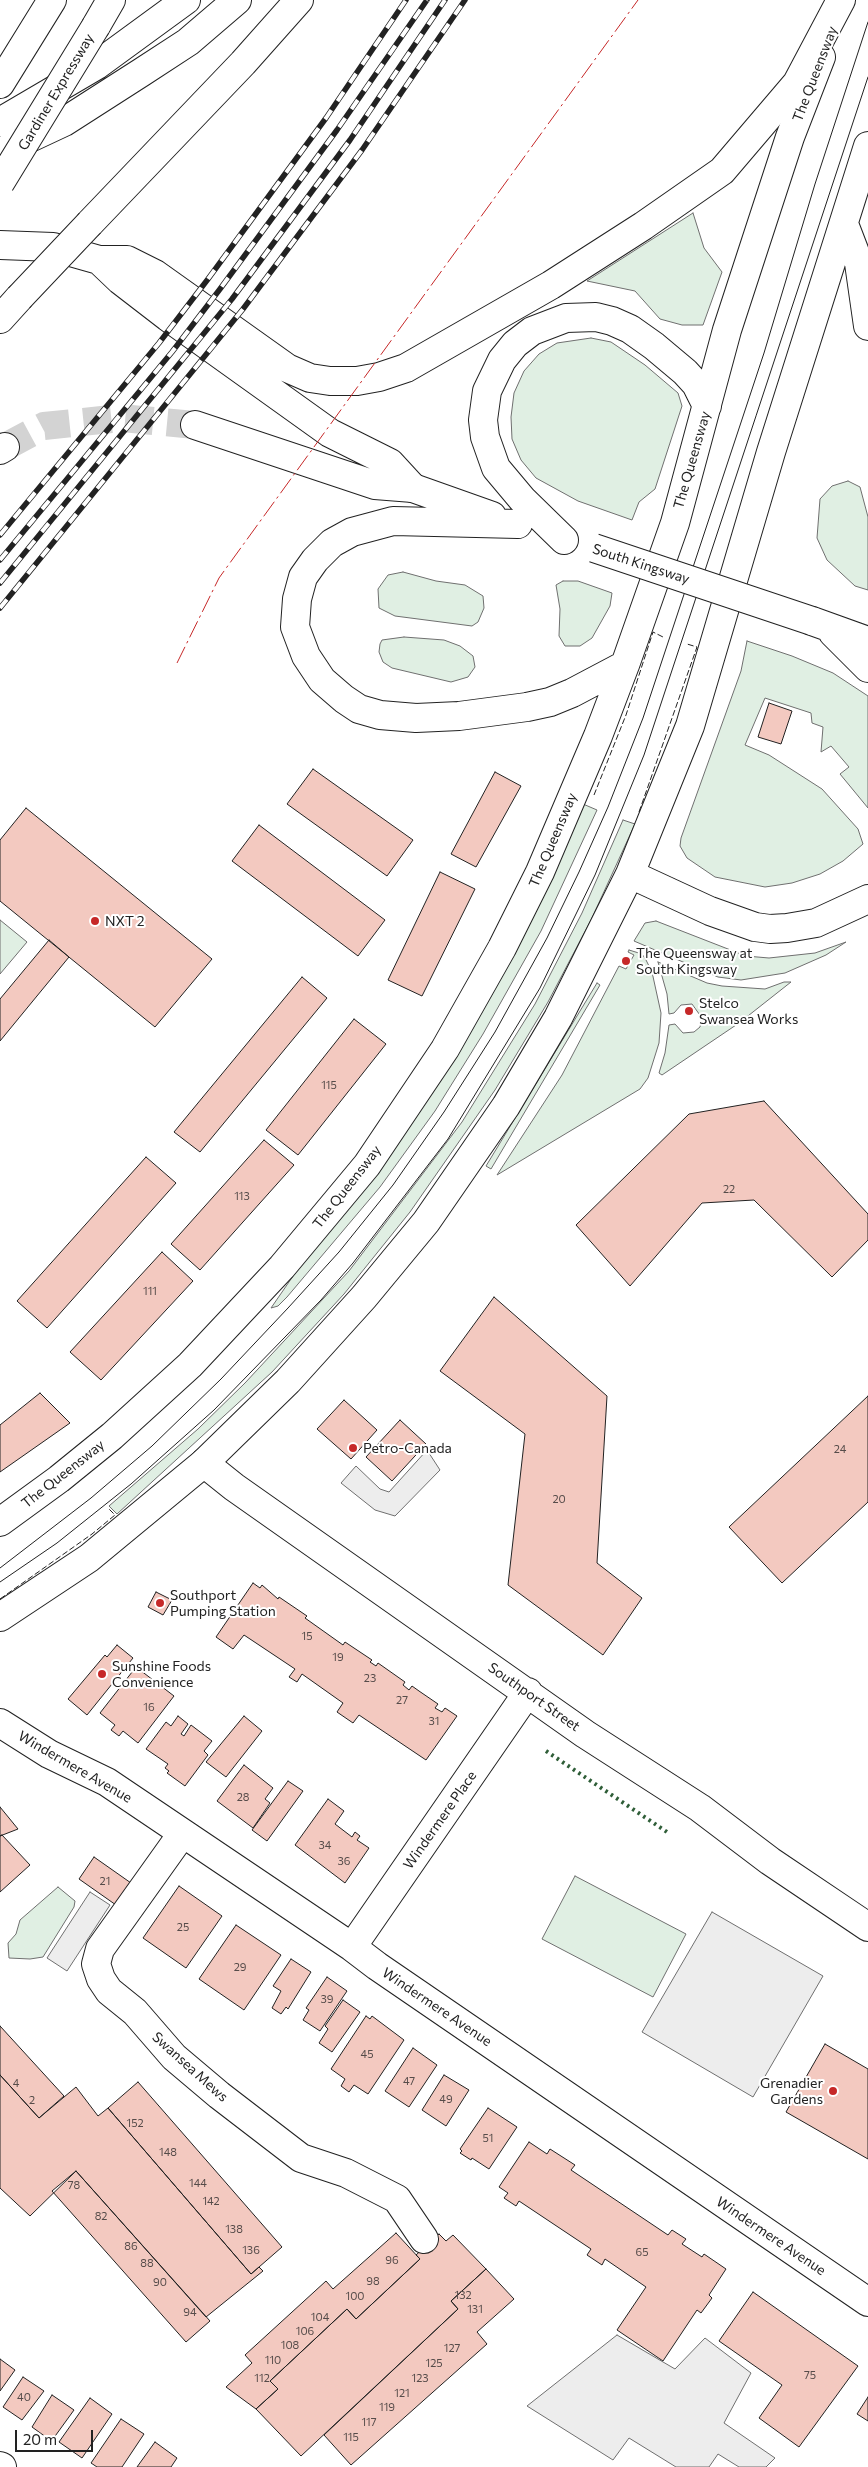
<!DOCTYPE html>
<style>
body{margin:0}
#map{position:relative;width:868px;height:2467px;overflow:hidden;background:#fff;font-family:Commissioner,sans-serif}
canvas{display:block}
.scale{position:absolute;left:15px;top:2430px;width:78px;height:22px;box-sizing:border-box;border:2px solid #222;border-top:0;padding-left:6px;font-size:15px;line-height:18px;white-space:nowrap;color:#222;-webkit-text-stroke:4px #fff;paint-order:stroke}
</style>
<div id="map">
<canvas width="868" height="2467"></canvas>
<div class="scale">20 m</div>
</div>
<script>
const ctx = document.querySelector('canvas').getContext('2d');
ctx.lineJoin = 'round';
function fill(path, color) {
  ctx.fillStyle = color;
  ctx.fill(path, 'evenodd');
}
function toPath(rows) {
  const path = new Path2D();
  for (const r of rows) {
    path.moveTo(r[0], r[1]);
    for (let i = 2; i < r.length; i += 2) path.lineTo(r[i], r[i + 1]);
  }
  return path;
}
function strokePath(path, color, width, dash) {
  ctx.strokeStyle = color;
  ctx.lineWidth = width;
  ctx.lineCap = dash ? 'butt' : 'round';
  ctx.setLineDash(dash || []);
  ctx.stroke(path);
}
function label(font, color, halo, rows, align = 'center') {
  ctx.font = font + ' Commissioner,sans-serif';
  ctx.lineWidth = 4;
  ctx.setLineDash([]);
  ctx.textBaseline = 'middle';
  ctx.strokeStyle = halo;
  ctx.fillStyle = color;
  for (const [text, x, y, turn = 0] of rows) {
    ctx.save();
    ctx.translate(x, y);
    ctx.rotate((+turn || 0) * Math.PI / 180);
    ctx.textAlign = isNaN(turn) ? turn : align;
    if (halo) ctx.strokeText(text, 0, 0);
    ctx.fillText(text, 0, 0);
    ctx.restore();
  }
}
const green = toPath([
 [693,213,704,248,722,272,703,325,682,325,660,319,635,291,587,281,693,213],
 [591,338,611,342,645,365,678,393,682,406,655,489,639,502,632,520,578,501,536,478,521,460,512,439,511,417,514,393,524,371,539,354,557,343,591,338],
 [848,481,860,487,868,517,868,590,855,586,827,560,817,538,820,499,832,486,848,481],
 [403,572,436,581,465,585,483,596,484,608,478,622,472,626,395,616,379,608,378,589,388,575,403,572],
 [563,581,578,581,612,593,610,606,592,638,580,646,565,646,559,636,560,609,556,585,563,581],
 [404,637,444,640,460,646,473,656,475,667,468,677,451,682,392,668,383,662,379,652,380,644,382,640,404,637],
 [747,641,792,656,833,673,868,696,868,808,840,774,849,767,831,746,821,752,823,727,812,723,811,713,765,698,745,745,769,755,822,789,858,829,863,844,843,861,820,874,792,883,765,887,715,877,687,858,680,846,681,838,741,671,747,641],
 [583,804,597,810,541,931,483,1034,435,1111,380,1187,287,1297,278,1306,271,1308,300,1266,583,804],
 [623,820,635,824,591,920,548,1002,495,1090,410,1212,344,1294,272,1372,117,1514,109,1506,198,1429,245,1383,349,1271,462,1122,535,1004,582,913,623,820],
 [0,920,27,942,0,974,0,920],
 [656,921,746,956,769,958,815,953,846,942,826,955,785,973,741,980,718,977,634,941,645,923,656,921],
 [629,950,642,954,646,960,652,972,661,1013,659,1043,648,1078,640,1089,497,1175,562,1075,619,966,626,969,634,955,628,952,629,950],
 [658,962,707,983,722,986,765,989,784,982,791,982,739,1023,662,1075,659,1073,665,1053,669,1025,675,1024,683,1033,694,1032,700,1027,702,1018,692,1004,681,1005,674,1013,669,1014,667,994,658,962],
 [597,983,600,985,491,1169,486,1166,597,983],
 [575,1876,686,1934,653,1997,542,1939,575,1876],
 [58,1887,75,1901,74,1907,43,1957,30,1959,9,1958,8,1943,16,1934,20,1920,58,1887]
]);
fill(green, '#e0efe3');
strokePath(green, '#6f6f6f', 1);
const parking = toPath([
 [427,1450,440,1470,395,1516,375,1510,341,1483,356,1466,380,1489,389,1492,427,1450],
 [90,1892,110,1905,67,1971,47,1958,90,1892],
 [712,1912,823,1976,753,2097,642,2032,712,1912],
 [617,2335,675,2369,705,2338,751,2373,724,2423,775,2458,766,2467,739,2467,718,2454,709,2467,676,2467,629,2438,613,2460,527,2406,617,2335]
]);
fill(parking, '#ededed');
strokePath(parking, '#6f6f6f', 1);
const building = toPath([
 [769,703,792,711,781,744,758,737,769,703],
 [313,769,413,840,387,876,287,804,313,769],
 [495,772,521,786,476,867,451,854,495,772],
 [26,808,212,959,155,1027,0,901,0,840,26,808],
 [259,825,385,920,358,956,232,861,259,825],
 [440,872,475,889,422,996,388,980,440,872],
 [49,940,69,957,0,1041,0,999,49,940],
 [302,977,327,998,200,1152,174,1132,302,977],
 [354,1019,386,1044,298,1155,266,1130,354,1019],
 [764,1101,868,1214,868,1240,832,1277,754,1200,702,1203,630,1286,576,1225,689,1114,764,1101],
 [264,1140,294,1165,200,1270,171,1244,264,1140],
 [146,1157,176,1183,47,1328,17,1301,146,1157],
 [162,1252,193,1281,101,1380,70,1352,162,1252],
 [494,1297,607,1396,597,1563,642,1598,603,1655,508,1585,525,1434,440,1371,494,1297],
 [40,1393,70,1423,0,1472,0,1425,40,1393],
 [868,1396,868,1502,782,1583,729,1527,868,1396],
 [344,1400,377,1430,351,1459,317,1429,344,1400],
 [400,1420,426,1444,392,1481,366,1457,400,1420],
 [253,1583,260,1588,262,1585,278,1599,279,1597,307,1616,305,1618,343,1645,345,1642,372,1660,370,1662,376,1666,378,1663,405,1682,403,1685,409,1690,412,1686,419,1691,438,1704,435,1708,442,1712,445,1708,457,1716,426,1760,359,1715,353,1723,337,1712,343,1703,302,1674,297,1682,289,1677,295,1669,244,1635,233,1649,216,1637,253,1583],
 [156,1592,172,1600,163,1615,148,1607,156,1592],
 [117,1645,133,1658,87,1715,68,1699,105,1655,107,1657,117,1645],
 [136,1667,174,1696,138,1743,123,1731,119,1736,111,1730,115,1725,100,1713,136,1667],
 [178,1716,188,1724,181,1734,184,1736,191,1725,212,1741,204,1751,208,1755,185,1786,167,1773,169,1771,165,1768,168,1764,146,1749,166,1722,171,1726,178,1716],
 [244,1716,262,1731,226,1777,206,1762,244,1716],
 [244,1765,273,1788,265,1799,270,1803,253,1828,217,1801,244,1765],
 [288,1781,303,1791,267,1841,252,1830,288,1781],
 [328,1799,344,1811,335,1824,352,1837,355,1832,360,1836,357,1840,369,1848,345,1883,295,1845,328,1799],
 [0,1807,18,1829,0,1836,0,1807],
 [2,1835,30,1865,0,1892,0,1836,2,1835],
 [94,1857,131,1883,116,1905,79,1879,94,1857],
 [179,1886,222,1916,186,1968,143,1938,179,1886],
 [236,1925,281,1955,244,2010,199,1979,236,1925],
 [291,1959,311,1972,288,2009,286,2007,281,2014,272,2008,281,1991,273,1986,291,1959],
 [327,1977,347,1991,320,2031,303,2020,309,2010,306,2008,327,1977],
 [343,2000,360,2012,332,2052,319,2043,328,2029,325,2026,343,2000],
 [366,2016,370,2019,372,2016,404,2040,368,2094,354,2085,349,2092,341,2086,345,2079,331,2069,366,2016],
 [0,2026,64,2096,39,2118,0,2075,0,2026],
 [825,2044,868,2069,868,2159,786,2112,825,2044],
 [413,2048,437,2065,409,2107,385,2091,413,2048],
 [0,2075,39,2118,76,2087,98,2116,108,2108,251,2274,259,2267,263,2271,206,2317,76,2171,30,2216,0,2188,0,2075],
 [444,2075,469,2090,446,2126,422,2110,444,2075],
 [138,2082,282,2247,251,2274,108,2108,138,2082],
 [488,2108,517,2127,489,2169,472,2158,471,2160,460,2153,462,2151,460,2149,488,2108],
 [529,2142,547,2154,550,2149,575,2165,571,2170,668,2235,672,2230,686,2239,682,2244,702,2257,704,2254,726,2269,709,2295,712,2298,701,2313,697,2310,663,2361,617,2330,646,2287,605,2259,602,2265,587,2255,591,2249,519,2201,516,2206,504,2198,508,2193,499,2187,529,2142],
 [76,2171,210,2321,186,2342,52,2191,76,2171],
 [396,2233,420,2259,356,2319,347,2309,270,2381,278,2389,256,2409,226,2387,252,2363,245,2355,326,2281,333,2289,396,2233],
 [439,2234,446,2241,453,2235,486,2269,451,2301,458,2309,301,2456,256,2409,278,2389,270,2381,347,2309,356,2319,420,2259,416,2255,439,2234],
 [486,2269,514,2299,477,2332,487,2344,351,2465,324,2435,458,2309,451,2301,486,2269],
 [753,2292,858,2366,799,2447,759,2418,782,2385,719,2341,753,2292],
 [0,2359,15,2370,0,2391,0,2359],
 [23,2377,44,2391,22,2420,3,2407,23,2377],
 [52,2395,74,2410,53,2439,51,2438,50,2440,32,2427,52,2395],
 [868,2397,868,2421,857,2414,868,2397],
 [90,2398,112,2414,82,2458,59,2442,90,2398],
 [121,2419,144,2434,122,2467,97,2467,91,2463,121,2419],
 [155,2442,177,2458,171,2467,137,2467,155,2442]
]);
fill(building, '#f3c9c0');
strokePath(building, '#222', 1);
strokePath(toPath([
 [5,447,44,426,121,418,195,425]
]), '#d3d3d3', 28, [28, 14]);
const minor = toPath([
 [204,1463,234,1487,585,1734,700,1808,770,1861,868,1927],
 [0,1723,49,1754,107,1782,352,1947,377,1966,868,2302],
 [182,1834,100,1949,96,1964,101,1979,109,1991,135,2012,174,2057,219,2095,301,2158,346,2173,397,2199,424,2239],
 [352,1947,528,1692],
 [0,2466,2,2467]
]);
const major = toPath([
 [844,224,859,263,868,326],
 [413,488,492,516],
 [518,524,393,521,352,532,332,543,315,560,303,577,297,599,295,627,306,656,322,680,344,699,359,709,380,715,416,718,459,716,527,707,550,702,572,693,625,665],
 [564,540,522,499,496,468,485,437,483,420,487,391,502,360,515,344,532,331,566,318,596,317,612,321,630,329,654,346,685,372,696,384,707,406],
 [812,621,868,641],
 [833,633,868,668],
 [630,874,710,911,755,927,770,929,787,928,816,923,868,899],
 [0,1522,59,1479,112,1436,190,1365,282,1267,367,1165,445,1049,502,948,540,872,598,736,625,665,675,523,727,330,790,137,821,57],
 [0,1617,89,1558,204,1463,288,1381,364,1297,426,1222,506,1106,558,1018,630,874,690,726,771,452,868,146]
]);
const highway = toPath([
 [96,26,111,0],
 [0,84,52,0],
 [0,122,97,65,186,0],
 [0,152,64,122,142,72,188,42,237,0],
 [90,223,243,63,299,0],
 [0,245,53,247,99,260,127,260,155,274,287,368,310,378,330,381,357,381,379,377,406,368,551,285,643,226,722,171,797,83,841,0],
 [99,260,120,280,168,317,330,433,390,463,413,488],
 [0,319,19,298],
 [195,425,375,485,413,488],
 [0,450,5,447]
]);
strokePath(minor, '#222', 30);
strokePath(major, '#222', 30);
strokePath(highway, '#222', 30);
strokePath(minor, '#fff', 28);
strokePath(major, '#fff', 28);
strokePath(highway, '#fff', 28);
strokePath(toPath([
 [0,1568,91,1498,152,1446,221,1379,288,1308,339,1252,393,1185,444,1112,495,1032,547,938,579,872,608,807,643,718,764,353,815,184,868,22],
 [0,1582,57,1543,131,1484,214,1410,321,1300,353,1263,448,1139,540,988,595,875,644,755,868,77]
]), '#222', 1);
const rail = toPath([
 [0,535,159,343,208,279,326,118,406,0],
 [0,560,172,352,220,289,337,130,427,0],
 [0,583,232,299,350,140,445,0],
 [0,608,243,309,362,150,465,0]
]);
strokePath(rail, '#222', 5.5);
strokePath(rail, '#fff', 4, [11]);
const majorBridge = toPath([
 [594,548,812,621]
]);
const highwayBridge = toPath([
 [0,183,96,26],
 [19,298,90,223]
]);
strokePath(majorBridge, '#222', 30, []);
strokePath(highwayBridge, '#222', 30, []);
strokePath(majorBridge, '#fff', 28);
strokePath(highwayBridge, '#fff', 28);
strokePath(toPath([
 [546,1751,667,1832]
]), '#2f5e38', 4, [2.5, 4]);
strokePath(toPath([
 [594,795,626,715,653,632,663,637],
 [639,812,697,647,687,644],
 [0,1599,92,1534,115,1515,109,1509]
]), '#222', 1, [6, 2.5]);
strokePath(toPath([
 [177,663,219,578,638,0]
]), '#c62828', 1, [18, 4, 2.5, 4]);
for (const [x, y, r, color] of [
 [95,921,5,"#c62828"],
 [626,961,5,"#c62828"],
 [689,1011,5,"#c62828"],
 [353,1448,5,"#c62828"],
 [160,1603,5,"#c62828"],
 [102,1674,5,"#c62828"],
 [833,2091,5,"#c62828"]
]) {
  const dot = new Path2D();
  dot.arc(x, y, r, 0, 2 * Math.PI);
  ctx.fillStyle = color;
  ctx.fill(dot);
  strokePath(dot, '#fff', 2);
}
label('11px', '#564c4a', null, [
 ["115",329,1085],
 ["22",729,1189],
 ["113",242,1196],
 ["111",150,1291],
 ["24",840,1449],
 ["20",559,1499],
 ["15",307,1636],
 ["19",338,1657],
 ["23",370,1678],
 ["27",402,1700],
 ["16",149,1707],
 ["31",434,1721],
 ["28",243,1797],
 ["34",325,1845],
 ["36",344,1861],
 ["21",105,1881],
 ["25",183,1927],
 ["29",240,1967],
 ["39",327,1999],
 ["45",367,2054],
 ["47",409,2081],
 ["4",16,2083],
 ["49",446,2099],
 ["2",32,2100],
 ["152",135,2123],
 ["51",488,2138],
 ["148",168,2152],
 ["144",198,2183],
 ["78",74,2185],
 ["142",211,2201],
 ["82",101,2216],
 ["138",234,2229],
 ["86",131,2246],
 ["136",251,2250],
 ["65",642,2252],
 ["96",392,2260],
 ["88",147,2263],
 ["98",373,2281],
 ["90",160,2282],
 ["132",463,2295],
 ["100",355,2296],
 ["131",475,2309],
 ["94",190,2312],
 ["104",320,2317],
 ["106",305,2331],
 ["108",290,2345],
 ["127",452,2348],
 ["110",273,2360],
 ["125",434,2363],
 ["75",810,2375],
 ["112",262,2378],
 ["123",420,2378],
 ["121",402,2393],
 ["40",24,2397],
 ["119",387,2407],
 ["117",369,2422],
 ["115",351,2437]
]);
label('14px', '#222', '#fff', [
 ["The Queensway",815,74,-69],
 ["Gardiner Expressway",56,92,-59],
 ["The Queensway",692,460,-74],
 ["South Kingsway",641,564,18],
 ["The Queensway",553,840,-67],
 ["The Queensway",347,1187,-52],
 ["The Queensway",63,1474,-38],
 ["Southport Street",534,1697,35],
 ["Windermere Avenue",75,1767,30],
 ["Windermere Place",440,1820,-55],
 ["Windermere Avenue",437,2007,34],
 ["Swansea Mews",190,2067,42],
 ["Windermere Avenue",771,2236,34]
]);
label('14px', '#222', '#fff', [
 ["NXT 2",105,921],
 ["The Queensway at",636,953],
 ["South Kingsway",636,969],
 ["Stelco",699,1003],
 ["Swansea Works",699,1019],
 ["Petro-Canada",363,1448],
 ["Southport",170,1595],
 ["Pumping Station",170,1611],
 ["Sunshine Foods",112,1666],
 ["Convenience",112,1682],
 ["Grenadier",823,2083,"right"],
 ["Gardens",823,2099,"right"]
], 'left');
</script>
